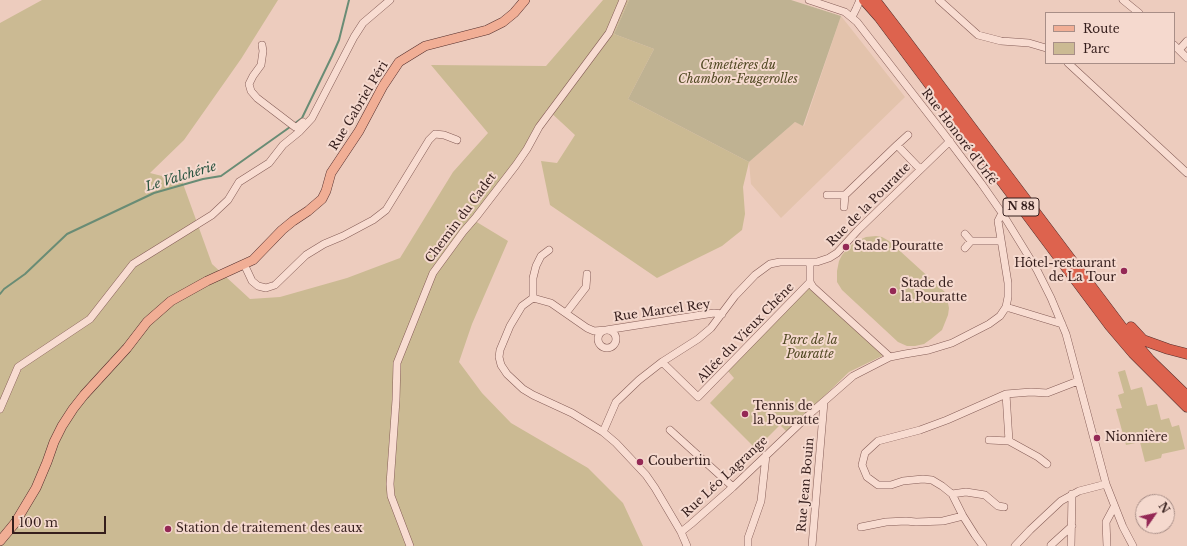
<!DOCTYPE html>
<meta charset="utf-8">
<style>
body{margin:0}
#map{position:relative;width:1187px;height:546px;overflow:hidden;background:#edccbe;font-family:"Libre Baskerville",serif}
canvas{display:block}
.legend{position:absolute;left:1045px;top:12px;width:130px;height:52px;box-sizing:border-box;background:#f5d9ce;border:1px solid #a88e87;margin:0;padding:5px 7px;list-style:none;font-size:12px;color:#351e1c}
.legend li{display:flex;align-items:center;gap:8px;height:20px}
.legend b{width:20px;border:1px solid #a88e87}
.north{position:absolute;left:1135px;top:494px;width:40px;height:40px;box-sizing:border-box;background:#f5d9ce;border:1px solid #a88e87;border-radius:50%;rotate:56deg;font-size:11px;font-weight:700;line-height:16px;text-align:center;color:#351e1c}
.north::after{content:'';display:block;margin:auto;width:14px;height:18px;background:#942855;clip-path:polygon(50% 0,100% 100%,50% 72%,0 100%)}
.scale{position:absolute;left:12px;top:516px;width:94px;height:18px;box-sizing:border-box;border:2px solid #351e1c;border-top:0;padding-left:5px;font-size:12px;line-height:14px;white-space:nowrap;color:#351e1c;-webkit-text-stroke:3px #f5d9ce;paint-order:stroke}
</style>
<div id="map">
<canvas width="1187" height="546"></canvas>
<ul class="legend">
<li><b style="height:5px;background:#f1ae95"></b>Route</li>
<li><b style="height:11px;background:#cbba93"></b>Parc</li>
</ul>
<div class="north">N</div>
<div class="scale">100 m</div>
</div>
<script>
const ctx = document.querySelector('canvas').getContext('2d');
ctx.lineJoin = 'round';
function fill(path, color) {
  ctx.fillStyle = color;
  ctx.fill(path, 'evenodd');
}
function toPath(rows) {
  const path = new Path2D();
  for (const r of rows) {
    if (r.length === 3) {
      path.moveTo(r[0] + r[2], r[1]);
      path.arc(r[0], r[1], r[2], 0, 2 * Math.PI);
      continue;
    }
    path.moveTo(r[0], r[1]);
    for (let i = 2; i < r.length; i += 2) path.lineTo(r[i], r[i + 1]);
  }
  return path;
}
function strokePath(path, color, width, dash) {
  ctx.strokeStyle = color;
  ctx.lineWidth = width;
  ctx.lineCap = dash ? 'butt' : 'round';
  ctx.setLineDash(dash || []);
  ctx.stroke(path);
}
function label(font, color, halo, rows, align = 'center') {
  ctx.font = font + ' "Libre Baskerville",serif';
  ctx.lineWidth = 4;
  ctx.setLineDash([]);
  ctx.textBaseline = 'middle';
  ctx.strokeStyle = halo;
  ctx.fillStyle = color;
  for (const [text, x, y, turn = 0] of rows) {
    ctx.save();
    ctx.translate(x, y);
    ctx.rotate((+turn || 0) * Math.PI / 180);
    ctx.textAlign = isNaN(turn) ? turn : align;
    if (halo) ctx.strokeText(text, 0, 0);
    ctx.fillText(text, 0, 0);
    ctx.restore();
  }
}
fill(toPath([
 [841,16,905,97,781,218,751,184,749,162,795,122,804,126]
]), '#e3c3ac');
fill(toPath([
 [42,0,278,0,241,59,184,140,150,173,182,181,212,264,250,299,280,297,347,278,400,258,453,172,488,133,431,65,546,66,603,0,629,0,614,34,654,49,628,99,749,162,743,187,745,214,742,230,722,246,657,278,550,205,541,161,557,163,575,135,547,109,518,158,475,221,508,241,472,324,459,362,482,393,511,423,588,468,623,503,643,546,0,546,0,23],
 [876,236,882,237,889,241,945,292,947,298,949,308,948,315,942,330,931,339,924,344,915,346,907,346,898,342,842,290,837,282,837,271,839,261,842,255,849,247,857,241,866,237],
 [809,287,882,353,882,356,849,372,787,432,780,425,756,449,710,403,734,378,727,370],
 [1125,370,1131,390,1142,387,1147,406,1157,404,1161,420,1169,418,1172,427,1179,425,1185,449,1162,454,1161,458,1145,462,1140,442,1126,445,1116,409,1122,408,1118,395,1124,393,1118,372]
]), '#cbba93');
fill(toPath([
 [629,0,791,0,841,16,803,126,795,122,749,162,628,99,654,49,614,34]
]), '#bfb292');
strokePath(toPath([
 [294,124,302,118,332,56,339,40,349,0],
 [0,294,4,289,25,274,67,234,154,193,203,179,221,176,290,127]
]), '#698c75', 2);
const minor = toPath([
 [809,0,845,12,857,22,944,134,981,183,1002,213,1037,270,1051,298,1066,334,1106,484,1123,527,1133,546],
 [939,0,978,35,1001,41,1029,43,1046,48],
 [1123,0,1139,13],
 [852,17,856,9,860,0],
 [262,45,263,51,261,65,253,76,249,84,251,91,257,98,295,127,297,127,303,122],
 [1174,45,1187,58],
 [1179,50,1187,41],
 [1068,63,1187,173],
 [897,145,908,135],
 [827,195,845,195,897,145,920,169],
 [844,207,845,195],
 [965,234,971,241],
 [965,248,971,241,1001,241],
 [549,250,541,256,536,266,533,278,533,298,551,303,587,328,594,331,606,330,714,313,722,314],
 [810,262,810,282,813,287,890,357],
 [244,264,252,281,258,286,266,288,275,285,306,255,324,244,343,236,373,220,386,210,429,140,435,134,444,135,457,140],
 [533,298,522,306,510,326,500,350,499,357,501,365,507,374,523,389,533,395,572,413,603,432,616,443,646,475,655,488,681,532,687,546],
 [1006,307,1062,324],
 [566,313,586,287,587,274],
 [607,339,9],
 [662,362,698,397,810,282],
 [1006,394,1009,441,1038,457,1047,464],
 [0,409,18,367,90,319,133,264,212,215,228,200,239,182,269,163,283,145,299,132,312,118,354,37,363,23,390,0],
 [670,430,733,487],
 [603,432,616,402,639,380,662,362,698,339,711,328,735,296,755,275,770,264,780,262,817,262,829,258,837,253,858,230,950,141],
 [989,440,1009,441],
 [952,494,966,492,985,495,998,506,1004,507],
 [861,527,886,522,906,521,916,522,943,521,963,516],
 [681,532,691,524,733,487,813,411,853,376,890,357,905,354,929,350,952,343,989,324,1000,316,1006,307,1008,297,1008,283,998,221,1002,213],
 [1051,545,1072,526],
 [410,546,391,496,390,484,396,400,397,363,433,273,463,232,476,217,516,165,527,149,539,127,609,33,623,0],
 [748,546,748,538,761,501,766,455],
 [812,546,824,402],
 [983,546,975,535,963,516,952,494,942,486,932,480,923,479,903,481,891,485,878,485,867,477,862,465,865,453,878,441,920,430,947,420,1006,394,1031,392,1047,393,1078,381],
 [1015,546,1030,530,1061,501,1079,491,1106,484],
 [1071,546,1072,494],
 [1107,546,1106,522,1114,507]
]);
const major = toPath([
 [0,541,15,523,36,488,47,462,54,442,62,426,73,409,84,395,127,348,147,322,171,301,207,281,253,260,282,230,293,221,308,211,322,199,326,191,331,173,359,131,383,86,399,62,425,46,487,30,503,22,514,13,525,0]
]);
const highway = toPath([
 [864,0,879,17,1110,326,1133,353,1187,407],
 [875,0,905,39,1121,326,1150,360,1187,396],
 [1131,327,1143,340,1168,349,1187,354]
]);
strokePath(minor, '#855d57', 8);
strokePath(major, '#532e2c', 10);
strokePath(highway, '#532e2c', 11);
strokePath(minor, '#f8dcd1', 7);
strokePath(major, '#f1ae95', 9);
strokePath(highway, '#dd634e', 10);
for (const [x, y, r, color] of [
 [846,247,4,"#942855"],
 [1124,271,4,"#942855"],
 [893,291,4,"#942855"],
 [745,414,4,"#942855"],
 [1097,438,4,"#942855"],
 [640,462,4,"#942855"],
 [168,529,4,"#942855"]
]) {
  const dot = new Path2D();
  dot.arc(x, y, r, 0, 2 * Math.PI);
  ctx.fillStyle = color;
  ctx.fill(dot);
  strokePath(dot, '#f5d9ce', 1.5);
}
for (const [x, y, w] of [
 [1021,207,36]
]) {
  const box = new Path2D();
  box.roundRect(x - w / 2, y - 9, w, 18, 3);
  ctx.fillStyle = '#f5d9ce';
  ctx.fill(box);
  strokePath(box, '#351e1c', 1);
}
label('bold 11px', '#351e1c', null, [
 ["N 88",1021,207]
]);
label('italic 12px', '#514923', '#f5d9ce', [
 ["Cimetières du",738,66],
 ["Chambon-Feugerolles",738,80],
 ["Parc de la",810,341],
 ["Pouratte",810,355]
]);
label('12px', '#351e1c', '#f5d9ce', [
 ["Rue Gabriel Péri",359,106,-59],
 ["Rue Honoré d'Urfé",959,137,53],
 ["Rue de la Pouratte",869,205,-45],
 ["Chemin du Cadet",461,218,-53],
 ["Rue Marcel Rey",662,311,-8],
 ["Allée du Vieux Chêne",746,333,-46],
 ["Rue Léo Lagrange",725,477,-43],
 ["Rue Jean Bouin",806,485,-85]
]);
label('12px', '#351e1c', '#f5d9ce', [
 ["Stade Pouratte",854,247],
 ["Hôtel-restaurant",1116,264,"right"],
 ["de La Tour",1116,278,"right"],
 ["Stade de",901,284],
 ["la Pouratte",901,298],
 ["Tennis de",753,407],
 ["la Pouratte",753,421],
 ["Nionnière",1105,438],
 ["Coubertin",648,462],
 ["Station de traitement des eaux",176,529]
], 'left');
label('italic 13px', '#2b5541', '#f5d9ce', [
 ["Le Valchérie",181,177,-17]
]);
</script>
